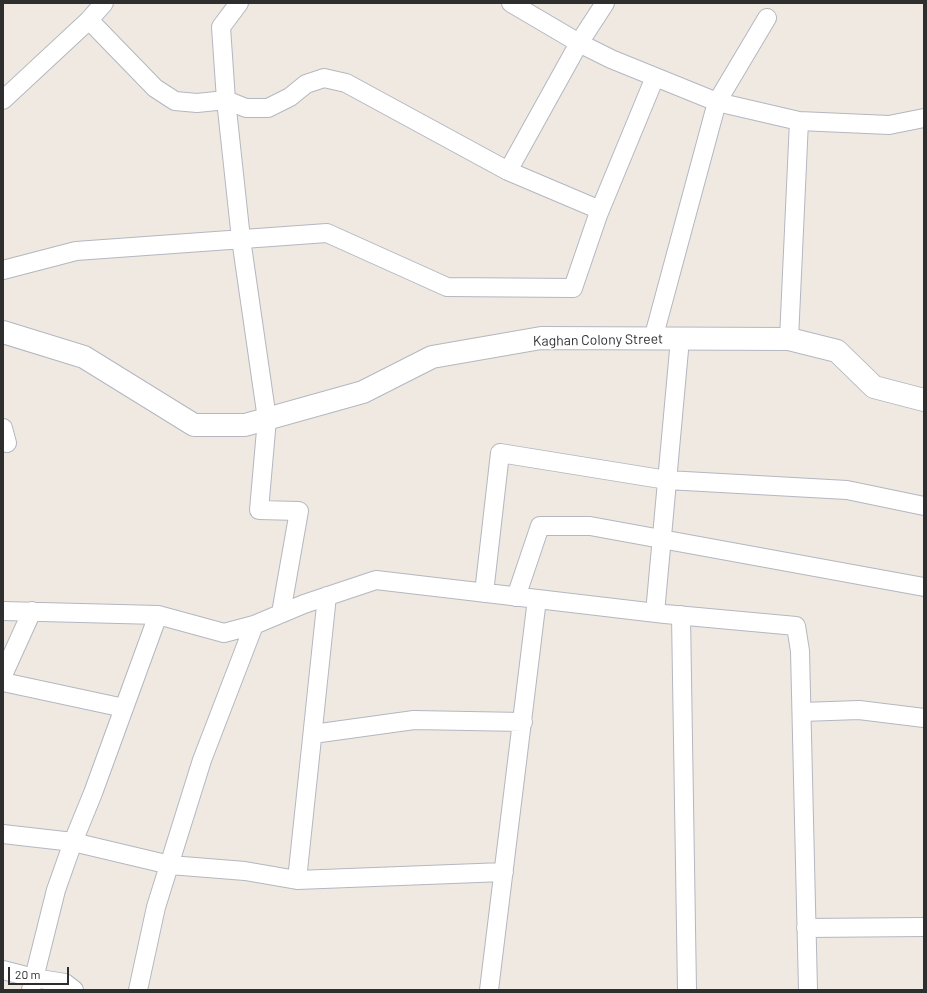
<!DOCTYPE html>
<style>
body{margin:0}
#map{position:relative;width:927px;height:993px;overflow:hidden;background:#efe9e1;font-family:Barlow,sans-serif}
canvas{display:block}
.frame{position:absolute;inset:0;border:4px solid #2e2e2e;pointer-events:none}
.scale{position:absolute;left:8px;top:967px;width:61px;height:18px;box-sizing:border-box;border:2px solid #2e2e2e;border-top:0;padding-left:5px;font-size:12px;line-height:14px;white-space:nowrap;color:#2e2e2e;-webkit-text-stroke:3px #fff;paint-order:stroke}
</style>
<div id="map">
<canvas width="927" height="993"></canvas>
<div class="frame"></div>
<div class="scale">20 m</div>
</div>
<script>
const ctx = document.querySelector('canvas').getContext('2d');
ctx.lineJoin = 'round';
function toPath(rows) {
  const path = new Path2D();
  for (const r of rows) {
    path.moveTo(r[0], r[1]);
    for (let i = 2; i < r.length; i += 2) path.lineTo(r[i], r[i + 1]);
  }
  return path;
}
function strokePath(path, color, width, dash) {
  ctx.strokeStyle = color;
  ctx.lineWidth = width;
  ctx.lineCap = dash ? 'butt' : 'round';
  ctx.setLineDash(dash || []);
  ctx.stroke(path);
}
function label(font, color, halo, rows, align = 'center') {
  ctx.font = font + ' Barlow,sans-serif';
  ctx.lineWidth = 3;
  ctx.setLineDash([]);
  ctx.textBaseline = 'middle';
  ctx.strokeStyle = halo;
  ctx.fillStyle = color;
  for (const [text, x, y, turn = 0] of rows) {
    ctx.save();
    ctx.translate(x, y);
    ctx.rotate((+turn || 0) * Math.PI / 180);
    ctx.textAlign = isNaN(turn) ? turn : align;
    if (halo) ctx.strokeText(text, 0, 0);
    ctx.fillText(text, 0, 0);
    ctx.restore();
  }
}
const minor = toPath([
 [511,3,579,43,611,59,717,102,799,121,889,125,924,118],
 [89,20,155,88,175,101,197,103,226,100,221,27,239,3],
 [3,100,89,20,104,3],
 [508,171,600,210],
 [3,270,76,251,327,233,447,287,573,288,598,215,655,77],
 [653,339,717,102,767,18],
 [789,339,799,121],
 [3,428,7,443],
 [484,593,500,453,667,480,847,490,924,506],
 [516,597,540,526,590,526,924,587],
 [3,611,158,615,224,633,254,625,304,604,376,580,665,614,796,626,800,651,808,990],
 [281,613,299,511,259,510,267,419,241,239,226,100,246,108,268,108,290,97,306,84,324,78,346,83,508,171,579,43,605,3],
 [655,613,680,339],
 [681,615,687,990],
 [3,675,32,611],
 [3,682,124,708],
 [802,712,859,710,924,718],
 [313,734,414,720,523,722],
 [3,834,73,842,170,865,245,871,297,880,504,872],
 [297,880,327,596],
 [806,928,924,927],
 [3,970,34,978,65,983,74,990],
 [31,990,56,890,73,842,93,793,158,615],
 [138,990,156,907,202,760,254,625],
 [489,990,537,599]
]);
const tertiary = toPath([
 [3,332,84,357,194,425,245,425,363,392,432,357,541,338,789,339,837,351,874,387,924,400]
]);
strokePath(minor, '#b4b7c1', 20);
strokePath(tertiary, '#b4b7c1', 24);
strokePath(minor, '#fff', 18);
strokePath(tertiary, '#fff', 22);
label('14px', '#2e2e2e', '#fff', [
 ["Kaghan Colony Street",598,340,-1]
]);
</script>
